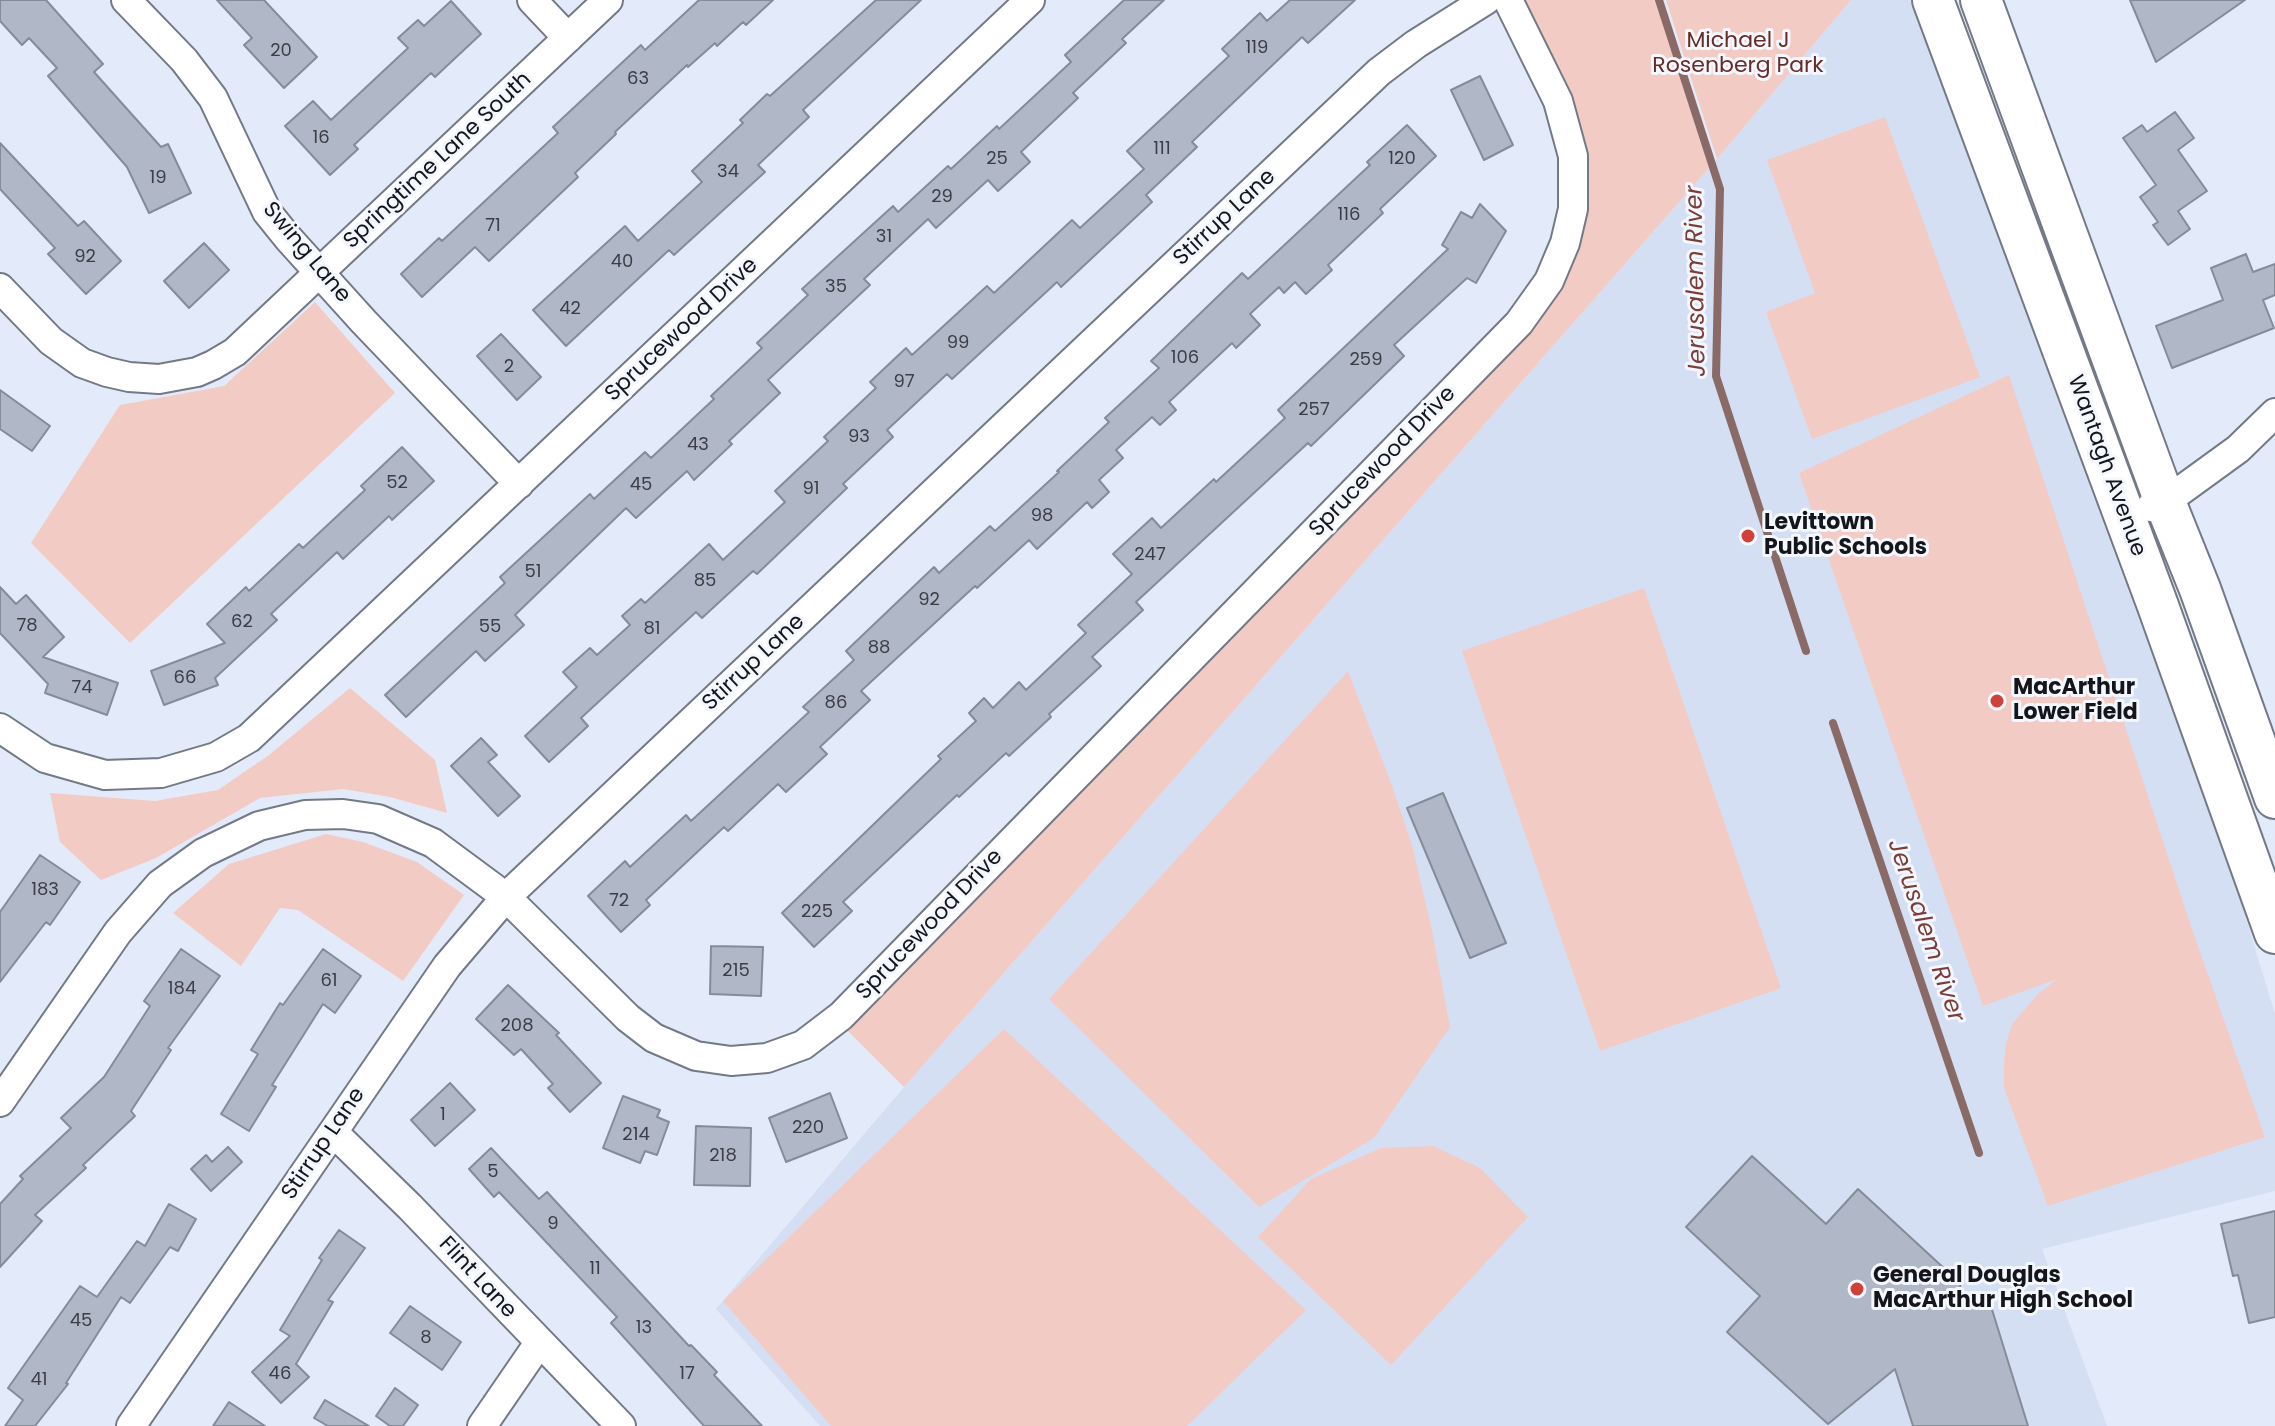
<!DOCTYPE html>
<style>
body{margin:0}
canvas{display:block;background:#e3eaf9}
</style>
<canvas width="2275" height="1426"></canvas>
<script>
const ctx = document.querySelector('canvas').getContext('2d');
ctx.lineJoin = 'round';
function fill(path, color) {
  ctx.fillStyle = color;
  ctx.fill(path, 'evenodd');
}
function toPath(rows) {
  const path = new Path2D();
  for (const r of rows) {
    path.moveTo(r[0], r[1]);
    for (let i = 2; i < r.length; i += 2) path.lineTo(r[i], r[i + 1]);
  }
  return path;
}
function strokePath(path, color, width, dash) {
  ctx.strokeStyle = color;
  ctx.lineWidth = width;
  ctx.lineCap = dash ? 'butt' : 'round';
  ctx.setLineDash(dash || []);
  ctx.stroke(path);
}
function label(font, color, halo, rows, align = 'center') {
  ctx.font = font + ' Poppins,sans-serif';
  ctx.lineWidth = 6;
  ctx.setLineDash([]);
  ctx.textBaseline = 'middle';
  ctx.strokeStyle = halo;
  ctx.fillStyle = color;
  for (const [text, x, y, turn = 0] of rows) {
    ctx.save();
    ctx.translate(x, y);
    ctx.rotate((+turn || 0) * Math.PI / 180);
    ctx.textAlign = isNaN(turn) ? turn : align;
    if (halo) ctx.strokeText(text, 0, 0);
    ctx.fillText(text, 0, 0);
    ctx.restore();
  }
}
fill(toPath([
 [1851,0,1910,0,2231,869,2275,1014,2275,1191,2042,1249,2107,1426,820,1426,716,1309,904,1087,1717,159]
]), '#d5dff4');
fill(toPath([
 [1518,0,1656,0,1709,168,904,1087,839,1022,1524,323,1577,195],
 [1666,0,1851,0,1717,159],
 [1885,117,1980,377,1812,439,1766,312,1815,293,1767,160],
 [315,302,395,393,130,643,31,543,120,405,224,386],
 [2009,375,2192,929,2265,1137,2048,1206,2004,1088,2004,1063,2006,1043,2013,1023,2038,994,2057,979,1983,1006,1799,473],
 [1644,588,1781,988,1600,1051,1462,651],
 [1348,671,1391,783,1412,845,1432,930,1450,1027,1374,1138,1259,1207,1049,999],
 [350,688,435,760,447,813,390,797,343,789,260,798,156,858,101,880,60,842,50,793,155,801,218,790,269,755],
 [326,834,363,842,417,862,464,895,403,981,298,910,280,908,241,966,173,913,229,864],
 [1004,1029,1306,1310,1187,1426,831,1426,723,1301],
 [1433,1146,1480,1168,1528,1217,1391,1365,1258,1237,1311,1179,1381,1148]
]), '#f3cbc5');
strokePath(toPath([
 [1659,0,1720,189,1716,376,1806,651],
 [1833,723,1979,1153]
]), '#8a6a67', 8);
const building = toPath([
 [0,0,46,0,103,64,94,72,161,147,168,144,191,193,149,213,127,167,48,76,57,68,29,38,22,45,0,21,0,0],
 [217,0,264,0,317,57,284,88,244,45,252,38,217,0],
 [699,0,773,0,746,25,743,22,717,46,715,43,688,67,687,65,615,132,616,134,575,173,578,177,489,261,475,247,422,297,401,274,439,238,442,241,558,133,553,127,641,45,645,50,699,0],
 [876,0,921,0,803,110,809,117,758,165,765,172,674,255,669,250,566,346,533,310,625,226,638,241,702,182,692,171,743,123,740,120,767,94,770,96,876,0],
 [1124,0,1164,0,1122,39,1126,43,1073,93,1078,98,1021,152,1030,162,998,191,988,180,936,228,928,219,864,279,870,285,768,380,780,393,729,441,732,444,694,480,687,471,636,518,626,508,515,615,524,625,485,661,476,651,406,717,385,695,505,583,500,577,590,494,594,499,645,452,651,458,714,399,711,396,762,348,757,343,808,295,802,289,893,206,898,212,948,166,951,169,997,126,999,129,1071,62,1065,55,1124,0],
 [1290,0,1355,0,1308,43,1302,37,1192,142,1197,147,1146,195,1152,202,1061,287,1057,282,952,379,947,374,887,430,893,437,843,484,847,488,757,574,753,571,702,618,696,612,581,718,588,726,549,762,525,736,577,687,563,672,590,648,597,655,630,625,622,616,641,599,645,603,709,544,723,560,785,502,775,491,828,441,824,437,876,388,870,382,906,348,912,355,987,286,994,293,1072,220,1080,228,1144,169,1127,151,1229,56,1222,49,1260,13,1267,21,1290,0],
 [2130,0,2245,0,2156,62,2130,0],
 [451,1,481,34,435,77,431,73,354,145,358,149,330,175,285,126,313,101,331,120,408,48,398,38,418,20,424,26,451,1],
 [1480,76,1513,145,1484,160,1451,90,1480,76],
 [2175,112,2194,138,2178,150,2207,191,2178,211,2190,229,2168,245,2153,225,2158,222,2140,197,2156,185,2123,138,2142,125,2147,132,2175,112],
 [1407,125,1436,156,1380,209,1383,213,1328,265,1332,270,1306,294,1295,282,1284,293,1279,287,1250,314,1260,325,1236,348,1232,343,1169,402,1176,410,1160,425,1152,417,1116,450,1123,458,1099,480,1109,492,1092,508,1087,502,1037,549,1029,540,977,588,975,586,861,691,870,700,820,747,827,754,786,792,778,784,728,831,724,827,646,900,650,905,621,932,588,896,625,861,630,867,686,815,691,821,809,712,803,707,854,660,846,651,934,567,939,573,990,526,995,531,1059,472,1057,471,1109,422,1105,418,1159,368,1151,361,1242,273,1248,279,1370,165,1367,162,1407,125],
 [0,143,78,226,84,221,121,261,86,294,48,254,55,248,0,189,0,143],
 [1480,204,1506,231,1476,283,1467,278,1394,345,1404,356,1311,446,1308,443,1136,602,1143,610,1092,657,1101,666,1049,714,1051,717,1009,756,1006,753,959,797,957,795,843,902,852,911,814,947,782,913,941,759,938,756,976,721,969,713,984,698,993,708,1019,682,1026,690,1086,633,1078,625,1132,574,1113,554,1152,518,1161,528,1214,479,1216,482,1285,418,1278,410,1448,249,1442,245,1461,212,1472,218,1480,204],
 [204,243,229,270,189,308,164,281,204,243],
 [2246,254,2253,272,2275,264,2275,295,2263,300,2274,328,2172,368,2156,326,2223,300,2211,268,2246,254],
 [501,334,541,377,517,400,477,356,501,334],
 [0,390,50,426,32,451,0,429,0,390],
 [402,447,434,481,392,520,389,516,343,559,337,552,271,614,277,620,215,678,218,685,164,705,151,671,225,643,207,624,246,587,249,591,299,544,303,548,365,490,361,486,402,447],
 [0,587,16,604,26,595,64,637,43,657,118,683,107,715,45,693,48,684,0,633,0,587],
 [481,738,497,755,488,762,520,796,498,816,451,766,481,738],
 [1443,793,1506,943,1470,958,1407,808,1443,793],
 [40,855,80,882,50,925,46,922,0,982,0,912,40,855],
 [711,946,763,947,761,996,710,994,711,946],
 [181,949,220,976,168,1048,171,1050,131,1111,135,1116,83,1165,86,1168,35,1215,42,1221,0,1267,0,1204,23,1179,20,1176,71,1128,61,1118,104,1077,150,1006,144,1001,181,949],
 [323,949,361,976,335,1013,323,1004,272,1085,276,1087,249,1131,221,1114,258,1054,251,1050,280,1003,283,1005,323,949],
 [508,985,559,1033,556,1035,601,1083,570,1112,548,1088,553,1084,521,1049,514,1055,476,1019,508,985],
 [450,1083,475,1110,435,1146,411,1120,450,1083],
 [830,1093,847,1138,786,1162,769,1118,830,1093],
 [623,1096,660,1110,657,1117,669,1122,657,1155,645,1151,640,1163,603,1148,623,1096],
 [696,1126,751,1128,750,1186,694,1185,696,1126],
 [228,1147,242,1162,211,1191,191,1169,206,1155,212,1162,228,1147],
 [491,1148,539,1199,547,1192,689,1346,691,1345,717,1372,714,1375,762,1426,704,1426,611,1323,617,1317,499,1192,494,1197,469,1169,491,1148],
 [1752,1156,1826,1224,1858,1189,1959,1282,1967,1309,1990,1303,2028,1426,1913,1426,1895,1369,1828,1424,1727,1332,1760,1296,1686,1227,1752,1156],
 [169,1204,196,1219,178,1251,170,1247,130,1303,121,1297,66,1383,68,1384,35,1426,5,1426,23,1400,8,1388,80,1286,97,1297,137,1241,145,1246,169,1204],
 [2275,1211,2275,1317,2249,1323,2238,1275,2233,1276,2221,1224,2275,1211],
 [339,1230,365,1248,328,1300,333,1302,296,1364,309,1377,281,1403,252,1372,290,1336,280,1330,322,1260,319,1258,339,1230],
 [410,1306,461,1342,442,1370,390,1333,410,1306],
 [395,1388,418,1405,403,1426,390,1426,376,1416,395,1388],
 [325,1400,369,1426,328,1426,314,1418,325,1400],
 [229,1402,265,1426,213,1426,229,1402]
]);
fill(building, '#b0b7c6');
strokePath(building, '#858c99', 2);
const street = toPath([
 [126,0,184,60,213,98,267,212,288,238,364,322,519,484],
 [532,0,568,38],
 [0,288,51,341,82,363,107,372,129,377,159,379,197,372,213,365,235,352,608,0],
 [2151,507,2165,502,2238,449,2275,413],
 [0,728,45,758,105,775,161,773,216,757,249,738,1030,0],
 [0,1102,118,932,160,884,203,853,259,826,305,815,343,814,378,819,433,843,506,897,628,1018,654,1038,696,1056,731,1061,767,1058,803,1045,841,1016,1519,323,1549,281,1565,243,1573,209,1573,156,1558,101,1508,0],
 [333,1132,410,1207,621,1426],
 [131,1426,447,966,506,897,1379,72,1416,44,1486,0],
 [482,1426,539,1343]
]);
const secondary = toPath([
 [1933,0,2158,606,2275,933],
 [1981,0,2165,502,2200,589,2275,798]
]);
strokePath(street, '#737986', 32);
strokePath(secondary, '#737986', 44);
strokePath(street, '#fff', 28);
strokePath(secondary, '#fff', 40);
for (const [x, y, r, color] of [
 [1748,536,8,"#cf4139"],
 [1997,701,8,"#cf4139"],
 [1857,1289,8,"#cf4139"]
]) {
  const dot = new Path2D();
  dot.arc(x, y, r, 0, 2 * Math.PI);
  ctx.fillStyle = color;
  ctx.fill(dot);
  strokePath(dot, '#f4f7fd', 3);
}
label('18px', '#3b3e46', null, [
 ["119",1257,48],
 ["20",281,51],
 ["63",638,79],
 ["16",321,138],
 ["111",1162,149],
 ["25",997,159],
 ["120",1402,159],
 ["34",728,172],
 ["19",158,178],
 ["29",942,197],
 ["116",1349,215],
 ["71",493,226],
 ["31",884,237],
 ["92",85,257],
 ["40",622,262],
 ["35",836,287],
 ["42",570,309],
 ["99",958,343],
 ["106",1185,358],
 ["259",1366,360],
 ["2",509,367],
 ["97",904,382],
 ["257",1314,410],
 ["93",859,437],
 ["43",698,445],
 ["52",397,483],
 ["45",641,485],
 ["91",811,489],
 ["98",1042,516],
 ["247",1150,555],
 ["51",533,572],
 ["85",705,581],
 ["92",929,600],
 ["62",242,622],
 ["78",27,626],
 ["55",490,627],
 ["81",652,629],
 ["88",879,648],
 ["66",185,678],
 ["74",82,688],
 ["86",836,703],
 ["183",45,890],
 ["72",619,901],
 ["225",817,912],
 ["215",736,971],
 ["61",329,981],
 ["184",182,989],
 ["208",517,1026],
 ["1",443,1115],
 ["220",808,1128],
 ["214",636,1135],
 ["218",723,1156],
 ["5",493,1172],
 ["9",553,1224],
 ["11",595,1269],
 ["45",81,1321],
 ["13",644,1328],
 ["8",426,1338],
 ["46",280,1374],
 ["17",687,1374],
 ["41",39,1380]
]);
label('22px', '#672c26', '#f4f7fd', [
 ["Michael J",1738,41],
 ["Rosenberg Park",1738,66]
]);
label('22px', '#14161b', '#f4f7fd', [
 ["Springtime Lane South",438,161,-43],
 ["Stirrup Lane",1225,218,-43],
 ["Swing Lane",306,253,50],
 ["Sprucewood Drive",682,330,-43],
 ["Sprucewood Drive",1383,462,-46],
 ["Wantagh Avenue",2106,466,70],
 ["Stirrup Lane",754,663,-43],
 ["Sprucewood Drive",930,925,-46],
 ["Stirrup Lane",324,1144,-56],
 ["Flint Lane",477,1278,47]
]);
label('bold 22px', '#14161b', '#f4f7fd', [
 ["Levittown",1764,523],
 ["Public Schools",1764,548],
 ["MacArthur",2013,688],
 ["Lower Field",2013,713],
 ["General Douglas",1873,1276],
 ["MacArthur High School",1873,1301]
], 'left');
label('italic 24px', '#7b3e37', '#f4f7fd', [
 ["Jerusalem River",1697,281,-91],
 ["Jerusalem River",1925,931,71]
]);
</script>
